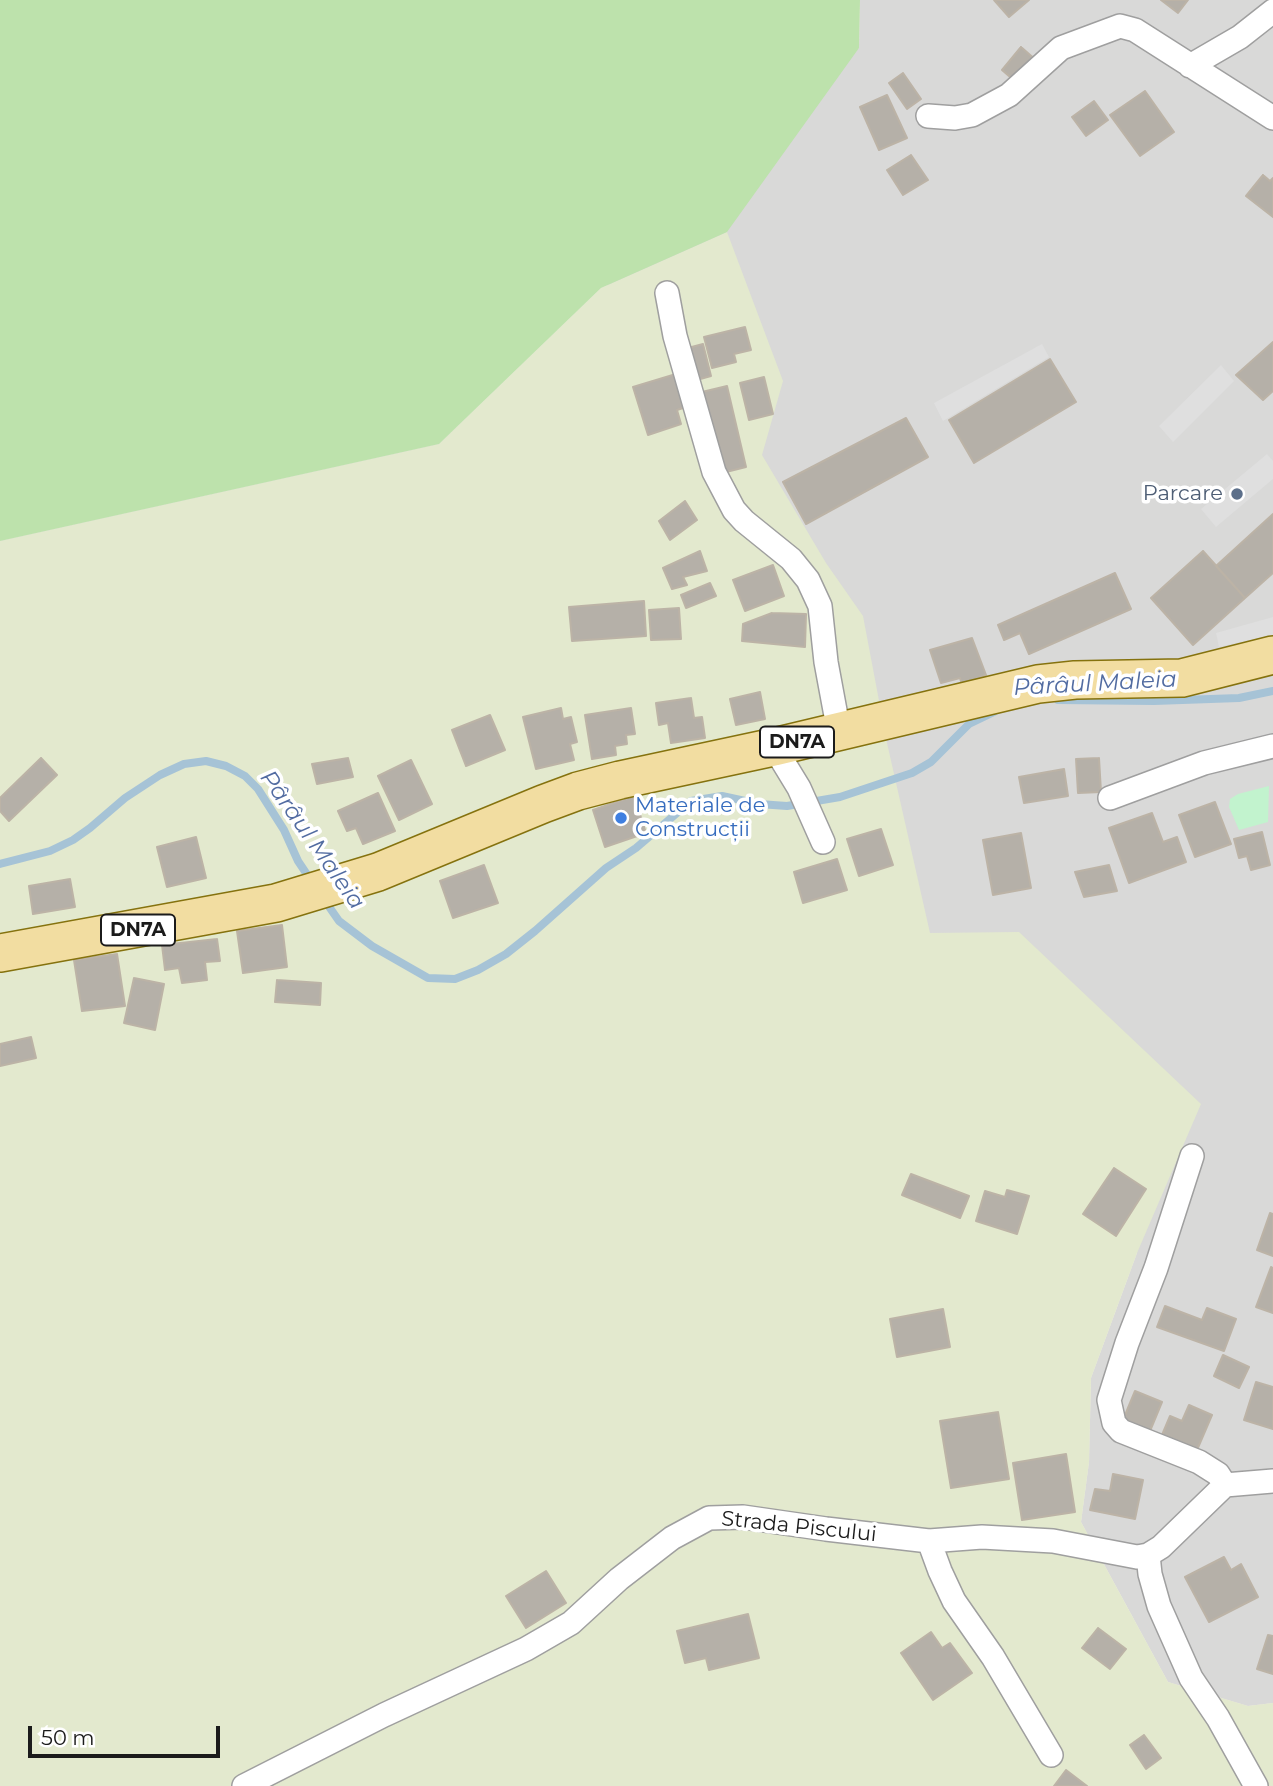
<!DOCTYPE html>
<meta charset="utf-8">
<style>
body{margin:0}
#map{position:relative;width:1273px;height:1786px;overflow:hidden;background:#eceae2;font-family:Montserrat,sans-serif}
canvas{display:block}
.scale{position:absolute;left:28px;top:1726px;width:192px;height:32px;box-sizing:border-box;border:4px solid #1b1b1b;border-top:0;padding-left:9px;font-size:21px;line-height:24px;white-space:nowrap;color:#1b1b1b;-webkit-text-stroke:5px #fff;paint-order:stroke}
</style>
<div id="map">
<canvas width="1273" height="1786"></canvas>
<div class="scale">50 m</div>
</div>
<script>
const ctx = document.querySelector('canvas').getContext('2d');
ctx.lineJoin = 'round';
function fill(path, color) {
  ctx.fillStyle = color;
  ctx.fill(path, 'evenodd');
}
function toPath(rows) {
  const path = new Path2D();
  for (const r of rows) {
    path.moveTo(r[0], r[1]);
    for (let i = 2; i < r.length; i += 2) path.lineTo(r[i], r[i + 1]);
  }
  return path;
}
function strokePath(path, color, width, dash) {
  ctx.strokeStyle = color;
  ctx.lineWidth = width;
  ctx.lineCap = dash ? 'butt' : 'round';
  ctx.setLineDash(dash || []);
  ctx.stroke(path);
}
function label(font, color, halo, rows, align = 'center') {
  ctx.font = font + ' Montserrat,sans-serif';
  ctx.lineWidth = 7;
  ctx.setLineDash([]);
  ctx.textBaseline = 'middle';
  ctx.strokeStyle = halo;
  ctx.fillStyle = color;
  for (const [text, x, y, turn = 0] of rows) {
    ctx.save();
    ctx.translate(x, y);
    ctx.rotate((+turn || 0) * Math.PI / 180);
    ctx.textAlign = isNaN(turn) ? turn : align;
    if (halo) ctx.strokeText(text, 0, 0);
    ctx.fillText(text, 0, 0);
    ctx.restore();
  }
}
fill(toPath([
 [860,0,1273,0,1273,1703,1248,1706,1168,1682,1081,1522,1089,1462,1091,1378,1137,1253,930,933,0,541,439,444,859,48]
]), '#d9d9d8');
fill(toPath([
 [727,232,783,381,762,455,826,563,863,616,887,743,930,933,1019,932,1201,1104,1137,1253,1091,1378,1089,1462,1081,1522,1168,1682,1248,1706,1273,1703,1273,1786,0,1786,0,541,439,444,601,288]
]), '#e3e9ce');
fill(toPath([
 [0,0,860,0,859,48,727,232,601,288,439,444,0,541]
]), '#bde2ac');
fill(toPath([
 [1269,786,1268,822,1239,830,1229,807,1230,799,1238,794]
]), '#c2f3ce');
fill(toPath([
 [1042,344,1049,357,943,421,934,403],
 [1221,365,1234,381,1173,442,1159,426],
 [1267,454,1273,461,1273,479,1216,527,1201,509],
 [1273,617,1273,635,1219,647,1216,633]
]), '#dfdfdf');
strokePath(toPath([
 [1058,700,1154,701,1239,698,1273,691],
 [0,864,50,851,73,840,90,828,125,798,160,775,184,764,206,761,226,766,245,776,258,789,284,830,298,861,312,882],
 [323,898,339,921,372,946,428,978,455,979,478,970,506,954,535,931,606,868,636,848,691,801,722,796,759,804,787,806,840,797,912,773,931,762,969,724,994,712]
]), '#a6c3d6', 8);
const building = toPath([
 [994,0,1029,0,1009,17,994,0],
 [1161,0,1188,0,1178,13,1161,0],
 [1021,47,1037,61,1017,83,1002,70,1021,47],
 [903,73,921,99,907,109,889,83,903,73],
 [1145,91,1174,132,1140,156,1110,115,1145,91],
 [887,95,907,138,879,150,860,107,887,95],
 [1094,101,1108,120,1086,136,1072,117,1094,101],
 [911,155,928,180,903,195,887,170,911,155],
 [1263,175,1270,181,1273,178,1273,217,1246,196,1263,175],
 [745,327,751,350,734,354,736,362,712,368,704,337,745,327],
 [1273,342,1273,391,1263,400,1236,375,1273,342],
 [703,344,711,376,693,381,684,349,703,344],
 [1050,359,1076,402,974,463,949,420,1050,359],
 [676,374,686,407,677,410,681,424,648,435,633,387,676,374],
 [764,377,773,414,749,420,740,383,764,377],
 [727,386,746,467,722,473,702,392,727,386],
 [906,418,928,457,806,524,783,482,906,418],
 [685,501,697,520,670,540,659,521,685,501],
 [1273,514,1273,573,1245,598,1216,566,1273,514],
 [700,551,707,571,683,577,687,585,672,589,663,568,700,551],
 [1203,551,1245,598,1193,645,1151,598,1203,551],
 [773,565,784,596,745,611,733,580,773,565],
 [1115,573,1131,609,1029,654,1020,633,1004,640,998,625,1115,573],
 [710,583,716,596,686,608,681,595,710,583],
 [644,601,646,636,572,641,569,607,644,601],
 [679,608,681,639,651,640,649,610,679,608],
 [772,613,806,614,805,647,742,641,743,624,772,613],
 [972,638,986,675,962,685,960,678,941,683,930,650,972,638],
 [760,692,765,719,736,725,730,699,760,692],
 [691,698,694,718,702,717,705,738,671,743,668,723,659,725,656,703,691,698],
 [561,708,563,719,571,717,577,742,570,744,574,760,536,769,523,717,561,708],
 [631,708,635,734,626,735,627,744,615,746,616,755,592,759,585,715,631,708],
 [490,715,505,750,466,766,452,730,490,715],
 [41,758,57,775,9,821,0,811,0,798,41,758],
 [348,758,353,777,317,784,312,764,348,758],
 [1099,758,1101,792,1078,793,1076,759,1099,758],
 [411,760,432,804,399,820,378,776,411,760],
 [1064,769,1068,796,1024,803,1019,777,1064,769],
 [378,793,395,831,363,844,356,828,347,831,338,811,378,793],
 [634,796,646,833,605,847,593,810,634,796],
 [1215,802,1231,844,1195,857,1179,815,1215,802],
 [1152,813,1163,842,1177,837,1186,862,1129,883,1109,828,1152,813],
 [881,829,893,865,859,876,847,839,881,829],
 [1262,832,1270,865,1251,870,1247,856,1239,858,1234,839,1262,832],
 [1021,833,1031,888,993,895,983,840,1021,833],
 [196,837,206,878,167,887,157,847,196,837],
 [837,859,847,890,803,903,794,872,837,859],
 [484,865,498,903,453,918,440,881,484,865],
 [1109,865,1117,891,1084,897,1075,872,1109,865],
 [70,879,75,907,33,914,29,886,70,879],
 [282,925,287,967,243,973,237,931,282,925],
 [217,939,220,961,205,962,207,980,182,983,179,968,165,970,162,945,217,939],
 [117,954,125,1006,82,1011,74,960,117,954],
 [134,978,164,984,155,1030,124,1023,134,978],
 [277,980,321,983,320,1005,275,1002,277,980],
 [31,1037,36,1058,0,1066,0,1044,31,1037],
 [1114,1168,1146,1189,1116,1236,1083,1214,1114,1168],
 [911,1174,969,1196,960,1218,902,1195,911,1174],
 [1007,1190,1029,1196,1017,1234,976,1221,985,1191,1005,1197,1007,1190],
 [1270,1213,1273,1214,1273,1256,1257,1250,1270,1213],
 [1271,1267,1273,1268,1273,1313,1256,1307,1271,1267],
 [1165,1306,1202,1320,1207,1308,1236,1319,1224,1351,1157,1327,1165,1306],
 [943,1309,950,1347,897,1357,890,1319,943,1309],
 [1223,1355,1249,1367,1239,1388,1214,1376,1223,1355],
 [1256,1382,1273,1387,1273,1429,1244,1420,1256,1382],
 [1135,1391,1162,1402,1150,1431,1123,1420,1135,1391],
 [1189,1405,1212,1415,1197,1450,1162,1435,1170,1416,1182,1421,1189,1405],
 [998,1412,1009,1479,951,1488,940,1421,998,1412],
 [1066,1454,1075,1512,1022,1520,1013,1463,1066,1454],
 [1113,1474,1143,1480,1135,1519,1090,1510,1095,1489,1110,1491,1113,1474],
 [1224,1557,1231,1570,1241,1564,1258,1597,1209,1622,1185,1577,1224,1557],
 [546,1571,566,1603,526,1628,506,1596,546,1571],
 [748,1614,759,1658,709,1670,706,1658,685,1663,677,1631,748,1614],
 [1098,1628,1126,1649,1110,1669,1082,1648,1098,1628],
 [931,1632,942,1648,950,1643,972,1673,933,1700,901,1653,931,1632],
 [1268,1635,1273,1636,1273,1674,1257,1669,1268,1635],
 [1144,1735,1161,1758,1146,1769,1130,1745,1144,1735],
 [1066,1770,1087,1786,1054,1786,1066,1770]
]);
fill(building, '#b5b0a8');
strokePath(building, '#bcb3a6', 2);
const minor = toPath([
 [1190,66,1240,37,1273,11],
 [928,116,955,118,972,115,1009,95,1061,48,1120,26,1135,30,1273,118],
 [667,293,675,336,714,472,734,510,744,521,791,559,808,580,820,606,826,662,839,732],
 [774,747,799,788,823,842],
 [1110,798,1204,763,1273,746],
 [1192,1156,1156,1268,1127,1343,1109,1400,1114,1423,1121,1431,1199,1462,1218,1474,1225,1485],
 [929,1541,940,1571,954,1601,993,1657,1051,1755],
 [1148,1555,1150,1574,1159,1606,1191,1678,1218,1718,1256,1786],
 [244,1786,384,1715,526,1649,571,1623,619,1579,672,1538,709,1518,743,1517,826,1529,929,1541,982,1537,1053,1541,1137,1557,1148,1555,1161,1547,1225,1485,1273,1481]
]);
const primary = toPath([
 [0,953,276,903,378,872,543,804,578,791,620,780,774,747,1038,684,1075,680,1182,678,1273,655]
]);
strokePath(minor, '#9f9f9f', 26);
strokePath(primary, '#85720e', 40);
strokePath(minor, '#fff', 23);
strokePath(primary, '#f2dda1', 37);
for (const [x, y, r, color] of [
 [1237,494,7,"#5c6f8a"],
 [621,818,7,"#3f7fe0"]
]) {
  const dot = new Path2D();
  dot.arc(x, y, r, 0, 2 * Math.PI);
  ctx.fillStyle = color;
  ctx.fill(dot);
  strokePath(dot, '#fff', 2.5);
}
for (const [x, y, w] of [
 [797,742,74],
 [138,930,74]
]) {
  const box = new Path2D();
  box.roundRect(x - w / 2, y - 15.5, w, 31, 5);
  ctx.fillStyle = '#fff';
  ctx.fill(box);
  strokePath(box, '#1b1b1b', 2);
}
label('bold 19px', '#1b1b1b', null, [
 ["DN7A",797,742],
 ["DN7A",138,930]
]);
label('21px', '#4e5e75', '#fff', [
 ["Parcare",1223,494]
], 'right');
label('21px', '#366cbe', '#fff', [
 ["Materiale de",635,806],
 ["Construcții",635,830]
], 'left');
label('21px', '#1b1b1b', '#fff', [
 ["Strada Piscului",799,1527,6]
]);
label('italic 23px', '#526ca1', '#fff', [
 ["Pârâul Maleia",1095,684,-3],
 ["Pârâul Maleia",312,840,55]
]);
</script>
